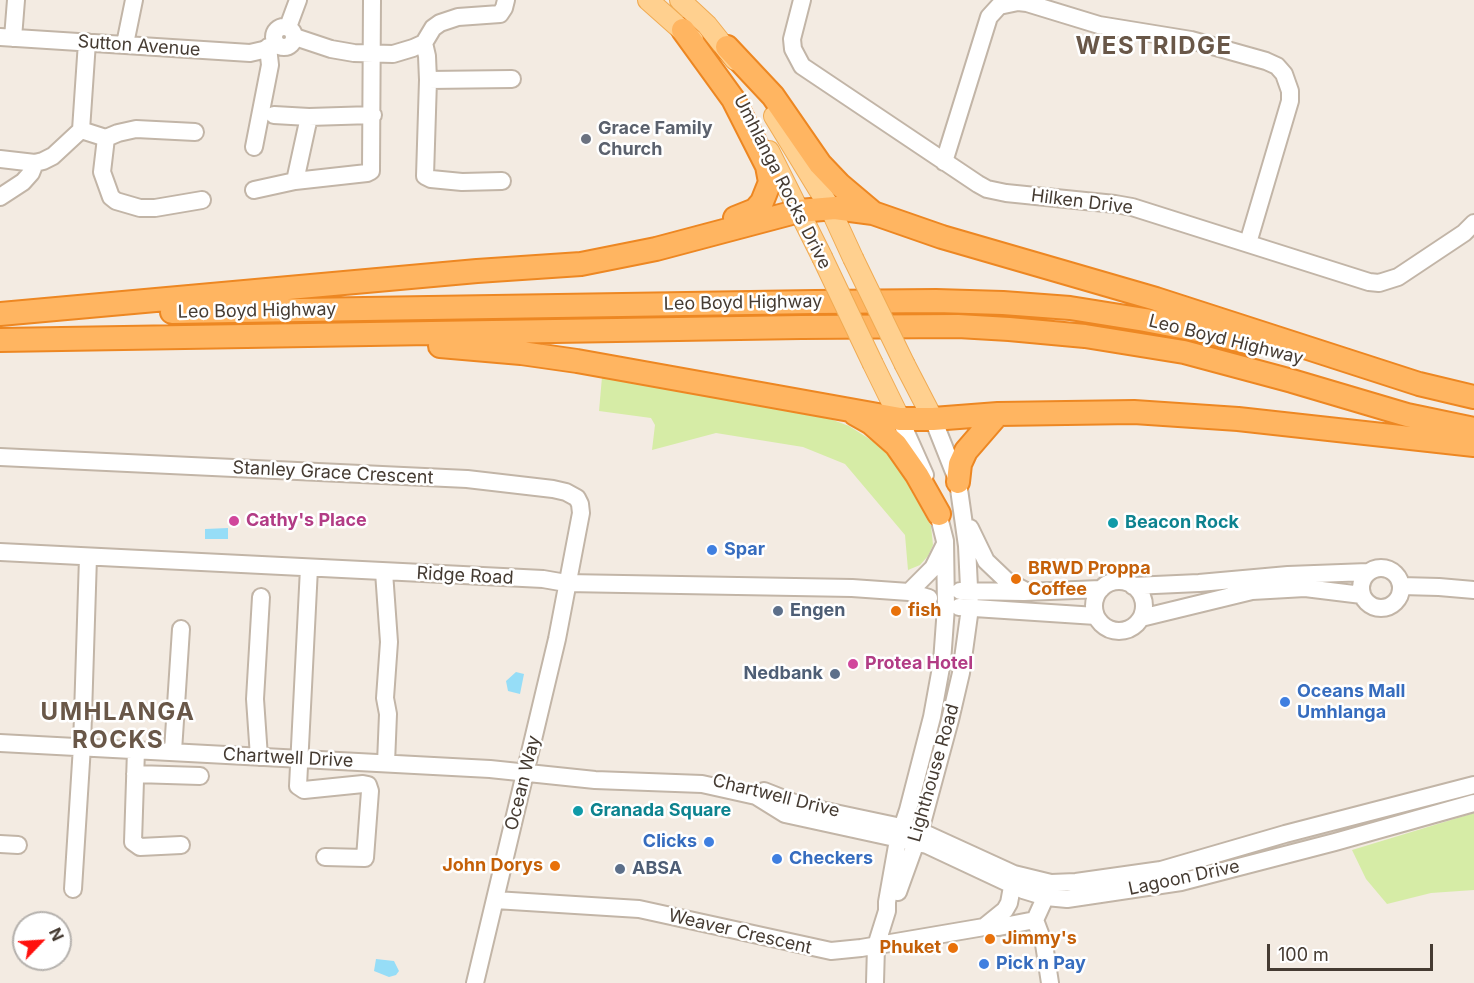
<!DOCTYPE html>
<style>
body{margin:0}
#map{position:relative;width:1474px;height:983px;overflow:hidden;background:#f3ebe2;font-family:Inter,sans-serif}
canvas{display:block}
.north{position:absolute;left:12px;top:911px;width:60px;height:60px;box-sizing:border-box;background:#fff;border:2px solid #b5b1ad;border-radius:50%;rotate:65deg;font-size:16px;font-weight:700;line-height:24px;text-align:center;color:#453b32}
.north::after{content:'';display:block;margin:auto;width:21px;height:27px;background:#ff100d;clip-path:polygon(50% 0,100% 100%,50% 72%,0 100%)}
.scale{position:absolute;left:1267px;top:944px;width:166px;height:27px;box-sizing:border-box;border:3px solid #453b32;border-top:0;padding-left:8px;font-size:18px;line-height:21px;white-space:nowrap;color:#453b32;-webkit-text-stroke:4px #fff;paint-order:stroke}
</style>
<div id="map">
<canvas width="1474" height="983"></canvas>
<div class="north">N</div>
<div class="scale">100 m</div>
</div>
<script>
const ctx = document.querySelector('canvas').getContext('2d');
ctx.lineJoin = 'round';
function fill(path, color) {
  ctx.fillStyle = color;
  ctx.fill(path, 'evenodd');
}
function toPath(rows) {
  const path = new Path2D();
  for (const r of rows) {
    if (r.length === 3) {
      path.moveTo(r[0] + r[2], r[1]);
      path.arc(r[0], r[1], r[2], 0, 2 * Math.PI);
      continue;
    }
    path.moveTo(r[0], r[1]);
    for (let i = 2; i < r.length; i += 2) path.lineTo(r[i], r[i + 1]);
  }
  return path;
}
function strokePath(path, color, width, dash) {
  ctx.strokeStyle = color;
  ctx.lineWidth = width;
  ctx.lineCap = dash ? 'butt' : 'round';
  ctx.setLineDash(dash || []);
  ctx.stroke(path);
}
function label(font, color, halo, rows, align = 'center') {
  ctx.font = font + ' Inter,sans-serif';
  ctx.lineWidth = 5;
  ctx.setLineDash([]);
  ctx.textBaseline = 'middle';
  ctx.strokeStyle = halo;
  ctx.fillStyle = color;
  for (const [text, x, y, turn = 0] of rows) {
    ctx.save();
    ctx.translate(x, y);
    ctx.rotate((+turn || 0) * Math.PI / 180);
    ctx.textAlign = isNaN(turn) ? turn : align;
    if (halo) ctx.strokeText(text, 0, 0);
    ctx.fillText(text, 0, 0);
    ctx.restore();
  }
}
fill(toPath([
 [602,377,825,417,849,426,882,447,905,475,912,492,931,526,933,545,928,556,920,565,908,570,905,535,845,464,803,447,716,433,652,450,655,425,651,418,599,411],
 [1474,813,1474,890,1431,893,1387,904,1366,879,1352,850]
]), '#d6eca6');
fill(toPath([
 [228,528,228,539,205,539,205,529],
 [516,672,524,674,520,694,508,691,506,681],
 [376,959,394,961,399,971,396,975,389,977,374,971]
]), '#96ddf7');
const minor = toPath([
 [802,0,792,39,793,49,802,66,978,184,987,189,1006,193,1115,204,1132,207,1369,282,1379,283,1398,277,1464,233,1474,223],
 [284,37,10],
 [288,27,298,0],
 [0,37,250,53,263,50,277,44],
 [295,37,331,49,354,53,393,54,413,48,424,43],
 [13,38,16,0],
 [125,44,134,0],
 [428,80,512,79],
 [274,115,309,117,373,115],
 [81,130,106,138,118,133,136,129,195,132],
 [106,138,102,172,111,197,116,201,140,208,155,208,202,200],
 [254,147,270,65,268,47],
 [0,159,35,163,43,161,53,156,81,130,87,42],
 [944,162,989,17,999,6,1018,2,1027,3,1099,25,1191,40,1266,61,1277,66,1284,74,1290,91,1290,101,1248,243],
 [295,181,309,117],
 [502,181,462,182,431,179,425,176,428,80,427,56,424,43,433,28,440,23,458,17,500,14,504,8,506,0],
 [254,190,295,181,367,173,371,171,372,0],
 [0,197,23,182,31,173,35,163],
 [900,419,925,475],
 [0,457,467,479,553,489,566,492,577,498,580,504,581,513,557,639,475,983],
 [970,528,986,561,1007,581,1026,591],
 [0,552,543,579,566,583,852,588,909,592,929,598],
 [1381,588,20],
 [309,568,298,786,304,790,363,784,368,785,370,791,365,858,325,857],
 [384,572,389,642,385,698,388,714,386,763],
 [1119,606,25],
 [1133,586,1199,583,1288,575,1368,572],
 [1401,586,1439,587,1474,590],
 [960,591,1024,592,1101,589],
 [909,592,933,568,944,546],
 [959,607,1096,616],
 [1141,618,1252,591,1305,588,1362,595],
 [0,743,490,769,595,780,702,784,756,796,785,814,927,845,1023,890,1046,897,1067,899,1181,882,1335,842,1474,803],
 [136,750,133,842,140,847,181,845],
 [173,751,181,629],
 [259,757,255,699,261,597],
 [135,774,200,776],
 [764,791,802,806,920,831,1014,874,1051,883,1076,882,1161,870,1285,834,1474,785],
 [0,844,18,845],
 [73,889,82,746,88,557],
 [898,892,920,831,950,720,961,673,970,608,967,546,958,482,933,419],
 [495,900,639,909,831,951,861,948,984,927,999,927,1035,920],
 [984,927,1005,910,1009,903,1014,876],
 [875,983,876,946,887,911,887,902,898,840,908,810,932,717,942,662,946,607,945,541,936,505],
 [1050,983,1044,944,1035,920,1050,887]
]);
const major = toPath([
 [648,0,693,40],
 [680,0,707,25,735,60],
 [774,116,830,208,853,258],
 [769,151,822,257],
 [873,364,900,419],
 [905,365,933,419]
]);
const highway = toPath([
 [683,30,733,99,767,166,770,182,762,202,755,210,735,218],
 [727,47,773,96,820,164,840,185,872,212],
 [172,312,815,302,936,301,1003,303,1070,308,1145,320,1208,332,1254,344],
 [0,314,477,271,581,264,656,249,799,211,835,208,873,213,942,237,1156,299,1419,384,1474,397],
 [0,340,801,327,958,326,1009,329,1085,336,1184,352,1292,381,1407,415,1474,429],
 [440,346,521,353,577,361,900,419,933,419,998,414,1134,412,1238,419,1474,445],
 [855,414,871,423,896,445,917,475,939,514],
 [958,482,960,464,966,451,998,414]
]);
strokePath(minor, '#c2b5a7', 20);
strokePath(major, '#f0ab53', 22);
strokePath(highway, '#ed8722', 26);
strokePath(minor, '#fff', 16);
strokePath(major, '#ffd08f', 20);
strokePath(highway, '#ffb561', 22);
const majorBridge = toPath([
 [822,257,873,364],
 [853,258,905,365]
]);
strokePath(majorBridge, '#f0ab53', 22, []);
strokePath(majorBridge, '#ffd08f', 20);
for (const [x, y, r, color] of [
 [586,139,6,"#6b7280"],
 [234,521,6,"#d1479c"],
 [1113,523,6,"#0f9aa8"],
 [712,550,6,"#3f7fe0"],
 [1016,579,6,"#e8710a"],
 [778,611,6,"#5c6f8a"],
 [896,611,6,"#e8710a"],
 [853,664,6,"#d1479c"],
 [835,674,6,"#5c6f8a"],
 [1285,702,6,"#3f7fe0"],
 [578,811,6,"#0f9aa8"],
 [709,842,6,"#3f7fe0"],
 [777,859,6,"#3f7fe0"],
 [555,866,6,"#e8710a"],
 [620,869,6,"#5c6f8a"],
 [990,939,6,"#e8710a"],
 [953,948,6,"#e8710a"],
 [984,964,6,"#3f7fe0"]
]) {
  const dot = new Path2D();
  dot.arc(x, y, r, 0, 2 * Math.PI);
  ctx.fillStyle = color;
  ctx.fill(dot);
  strokePath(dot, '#fff', 2);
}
label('18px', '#453b32', '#fff', [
 ["Sutton Avenue",139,46,4],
 ["Umhlanga Rocks Drive",782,182,63],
 ["Hilken Drive",1082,202,7],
 ["Leo Boyd Highway",743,303,-1],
 ["Leo Boyd Highway",257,311,-1],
 ["Leo Boyd Highway",1226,340,14],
 ["Stanley Grace Crescent",333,473,3],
 ["Ridge Road",465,576,3],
 ["Chartwell Drive",288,758,3],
 ["Lighthouse Road",934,773,-74],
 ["Ocean Way",523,783,-76],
 ["Chartwell Drive",776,796,14],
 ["Lagoon Drive",1184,878,-12],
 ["Weaver Crescent",740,932,13]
]);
label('bold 18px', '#5b616d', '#fff', [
 ["Grace Family",598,129],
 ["Church",598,150]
], 'left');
label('bold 18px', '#b23c85', '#fff', [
 ["Cathy's Place",246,521],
 ["Protea Hotel",865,664]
], 'left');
label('bold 18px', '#0d838f', '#fff', [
 ["Beacon Rock",1125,523],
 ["Granada Square",590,811]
], 'left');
label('bold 18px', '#366cbe', '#fff', [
 ["Spar",724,550],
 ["Oceans Mall",1297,692],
 ["Umhlanga",1297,713],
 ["Clicks",697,842,"right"],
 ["Checkers",789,859],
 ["Pick n Pay",996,964]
], 'left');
label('bold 18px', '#c56008', '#fff', [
 ["BRWD Proppa",1028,569],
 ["Coffee",1028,590],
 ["fish",908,611],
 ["John Dorys",543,866,"right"],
 ["Jimmy's",1002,939],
 ["Phuket",941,948,"right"]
], 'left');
label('bold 18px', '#4e5e75', '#fff', [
 ["Engen",790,611],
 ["Nedbank",823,674,"right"],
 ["ABSA",632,869]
], 'left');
ctx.letterSpacing = '1.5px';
label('bold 24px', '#695748', '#fff', [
 ["WESTRIDGE",1154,47],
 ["UMHLANGA",118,713],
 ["ROCKS",118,741]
]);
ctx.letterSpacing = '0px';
</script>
